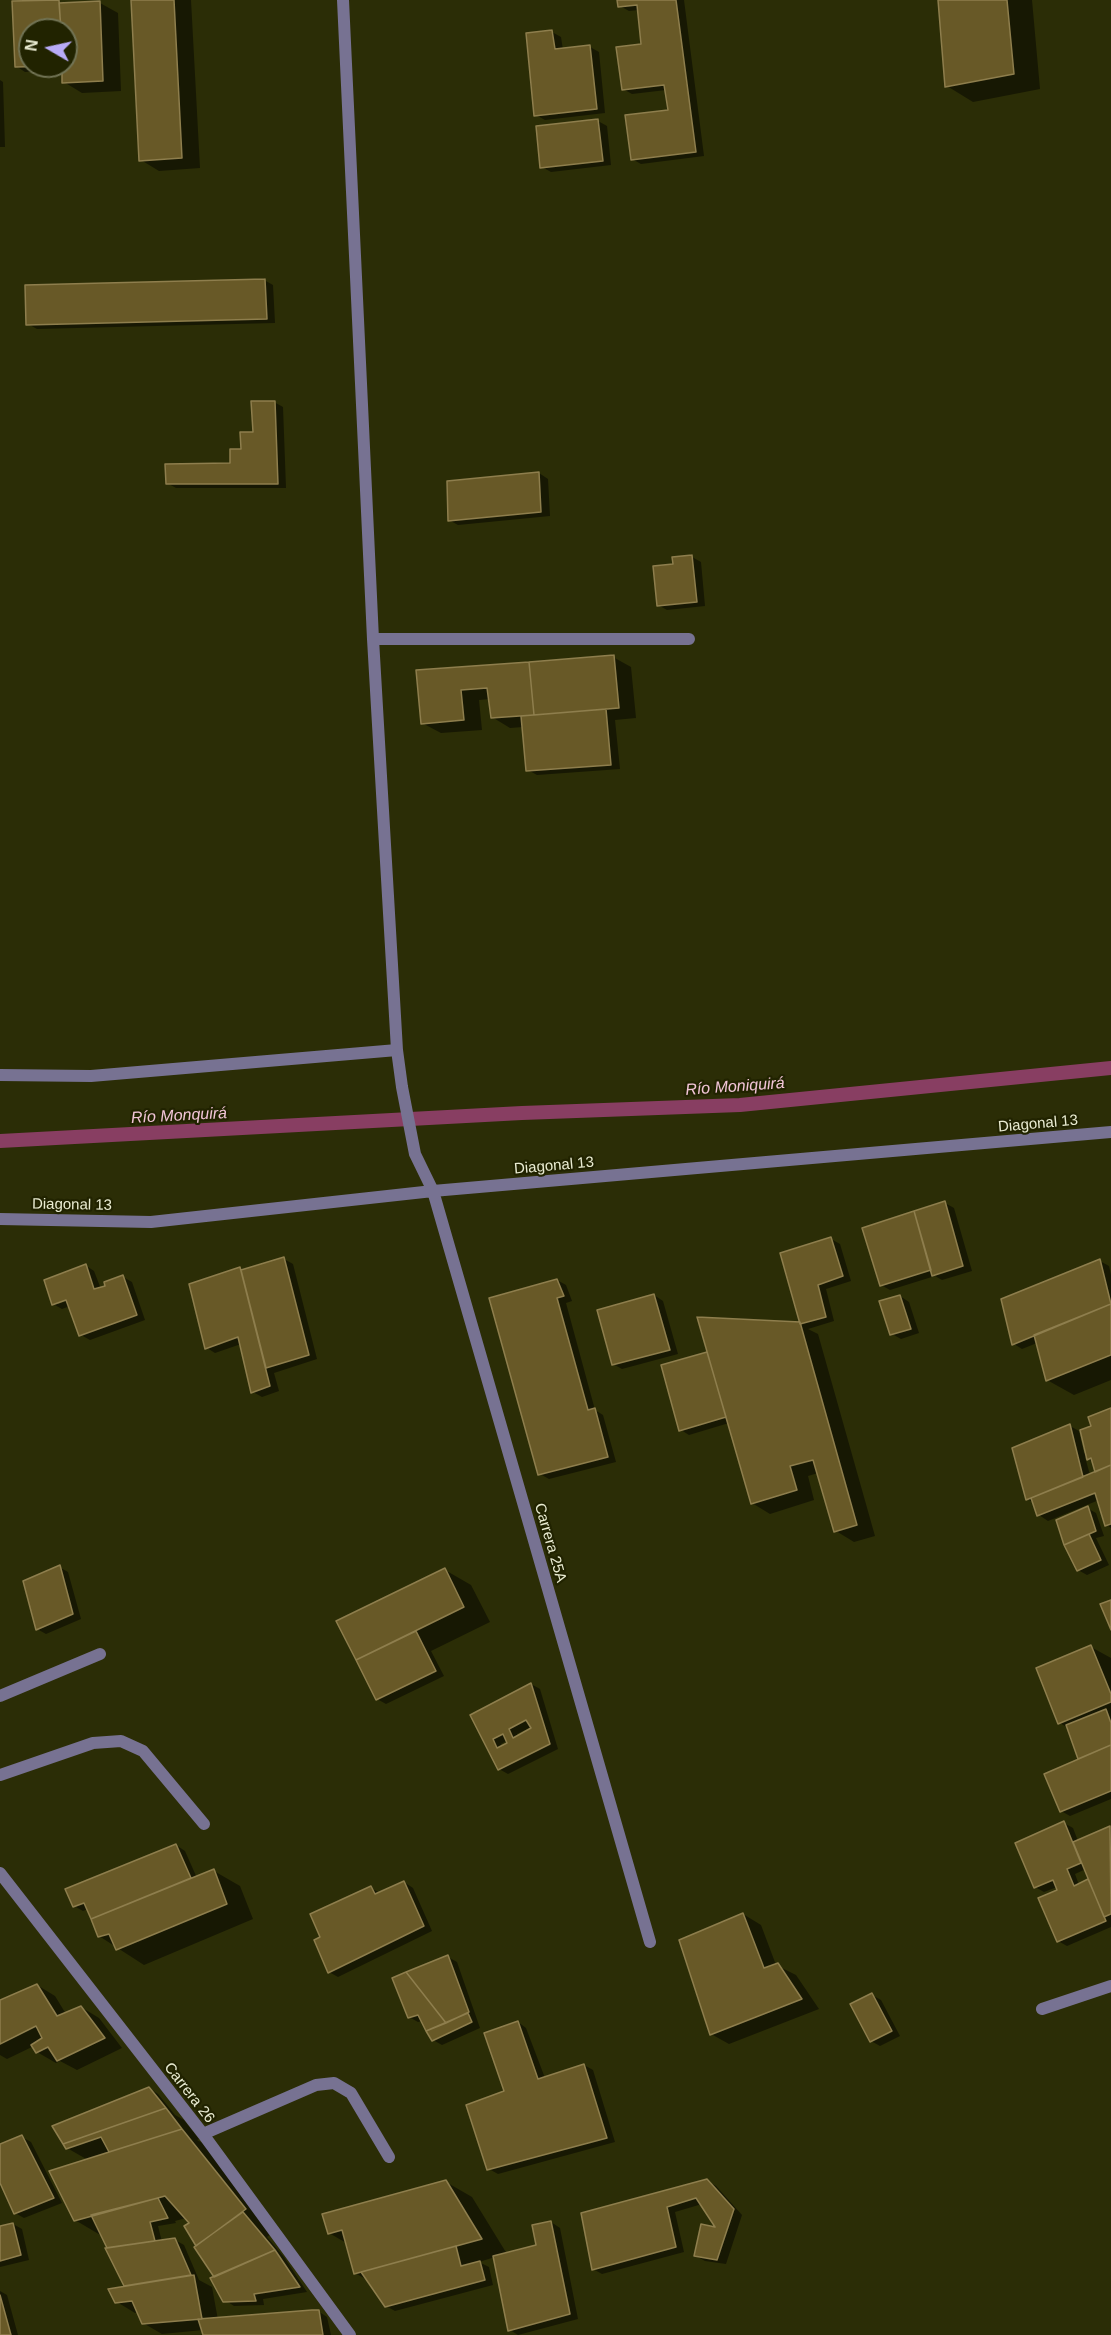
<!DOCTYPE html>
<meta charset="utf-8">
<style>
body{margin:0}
#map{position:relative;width:1111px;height:2335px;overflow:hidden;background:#2b2d06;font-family:Arial,sans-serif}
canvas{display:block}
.north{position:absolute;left:18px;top:18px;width:60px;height:60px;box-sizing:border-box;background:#212300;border:2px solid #717354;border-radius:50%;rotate:279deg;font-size:16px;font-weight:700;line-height:24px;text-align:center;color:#e9ebd1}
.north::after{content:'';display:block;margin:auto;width:21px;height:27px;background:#b8abf7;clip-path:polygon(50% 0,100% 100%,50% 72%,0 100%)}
</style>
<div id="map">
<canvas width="1111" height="2335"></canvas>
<div class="north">N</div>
</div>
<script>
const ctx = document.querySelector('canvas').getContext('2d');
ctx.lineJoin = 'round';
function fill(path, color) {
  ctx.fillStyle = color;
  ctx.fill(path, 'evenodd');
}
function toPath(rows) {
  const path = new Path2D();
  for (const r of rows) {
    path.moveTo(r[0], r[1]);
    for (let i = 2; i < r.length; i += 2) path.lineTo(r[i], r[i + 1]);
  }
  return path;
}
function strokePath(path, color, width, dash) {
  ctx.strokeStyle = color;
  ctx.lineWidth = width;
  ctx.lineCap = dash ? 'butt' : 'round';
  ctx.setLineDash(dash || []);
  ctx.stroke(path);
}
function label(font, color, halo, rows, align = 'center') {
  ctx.font = font + ' Arial,sans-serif';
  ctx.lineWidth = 4.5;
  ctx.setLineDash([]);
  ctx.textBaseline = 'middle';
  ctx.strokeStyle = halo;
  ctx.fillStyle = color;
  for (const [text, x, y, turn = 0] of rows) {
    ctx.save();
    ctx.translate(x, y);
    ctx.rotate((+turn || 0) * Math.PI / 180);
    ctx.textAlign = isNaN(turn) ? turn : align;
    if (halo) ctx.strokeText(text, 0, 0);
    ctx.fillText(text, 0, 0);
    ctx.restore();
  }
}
fill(toPath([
 [133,0,191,0,200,168,159,171,141,160],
 [619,0,684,0,704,156,641,164,632,159,669,111,666,90,632,94,623,89,643,46,639,10,629,11,620,6],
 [939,0,1032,0,1040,89,973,102,947,86],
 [59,1,64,4,100,3,118,13,121,91,82,93,64,82,63,70,25,72,16,66,14,2],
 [30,30,66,30,66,66,30,66],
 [552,32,561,37,563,50,590,47,599,52,605,113,545,120,536,115],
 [0,80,3,82,5,147,0,147],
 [598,121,607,126,611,165,551,172,542,167],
 [264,280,273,285,275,323,37,329,28,324],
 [274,402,283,407,286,488,176,488,167,483,232,465],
 [539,473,548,479,550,516,458,525,449,520],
 [692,557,701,562,705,606,667,610,658,605,674,566],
 [613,657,631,667,636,718,615,720,620,769,537,775,528,770,523,727,510,728,492,717,490,699,479,700,482,730,441,733,422,723,418,672],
 [945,1203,954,1208,972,1271,942,1280,935,1276,890,1290,881,1285],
 [831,1239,840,1244,851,1281,826,1289,834,1321,808,1329,818,1334,875,1536,854,1542,836,1531,818,1473,808,1476,814,1500,770,1514,752,1503,729,1423,689,1435,681,1430,706,1353,710,1355,799,1324,802,1326,782,1254],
 [284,1259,293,1264,317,1359,274,1373,279,1391,262,1397,253,1392,241,1344,215,1353,207,1348,240,1268,244,1271],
 [1100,1261,1109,1266,1111,1275,1111,1380,1074,1395,1047,1380,1037,1343,1022,1349,1014,1344],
 [85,1265,94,1271,101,1289,123,1277,132,1282,145,1320,90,1340,81,1335,70,1306,62,1309,53,1304],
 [73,1298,58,1304,58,1301],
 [557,1280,566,1285,572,1301,566,1303,595,1410,603,1415,616,1462,549,1479,540,1474],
 [654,1295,663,1301,678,1354,622,1369,613,1364],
 [900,1296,909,1302,919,1333,901,1339,892,1334],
 [1111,1410,1111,1528,1107,1525,1099,1500,1048,1521,1039,1515,1035,1503,1027,1499,1070,1426,1079,1431,1084,1453,1087,1452,1092,1427],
 [1085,1457,1093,1462,1096,1472,1090,1475],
 [1087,1508,1096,1513,1104,1536,1096,1538,1109,1565,1087,1575,1078,1570],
 [59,1567,68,1572,81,1619,46,1634,37,1629],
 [445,1570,471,1585,490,1622,431,1651,444,1676,386,1704,377,1699,357,1659],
 [1091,1647,1111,1658,1111,1799,1070,1816,1061,1811,1082,1759,1079,1758,1068,1728,1060,1723],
 [531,1684,540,1689,558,1749,508,1774,499,1769,472,1716],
 [529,1728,531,1730,518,1737,517,1734],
 [508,1740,509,1743,502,1747,501,1744],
 [1064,1823,1073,1828,1078,1841,1111,1829,1111,1927,1067,1946,1058,1941,1057,1887,1044,1892,1035,1887],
 [1086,1869,1090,1880,1079,1885,1075,1874],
 [176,1845,185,1851,197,1878,214,1871,240,1886,253,1919,144,1965,99,1936,88,1909,83,1911,74,1906],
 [404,1882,413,1888,432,1931,338,1977,329,1972,322,1938,371,1888,380,1893],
 [743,1914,761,1925,776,1965,796,1975,819,2009,729,2044,711,2034],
 [448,1957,457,1962,480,2028,442,2045,433,2040,422,2021,418,2022,409,2017],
 [37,1985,55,1996,66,2014,81,2007,99,2018,122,2048,77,2070,60,2061,56,2063,37,2052,34,2046,7,2059,0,2055,0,2002],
 [872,1995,881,2000,900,2036,880,2046,871,2041],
 [518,2022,526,2028,545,2078,584,2065,593,2070,615,2142,498,2174,489,2169,505,2092],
 [149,2088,158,2094,175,2115,184,2120,199,2139,197,2140,215,2150,278,2229,267,2237,284,2257,307,2292,263,2299,264,2305,234,2306,225,2300,216,2277,198,2246,192,2224,186,2218,175,2221,176,2223,158,2226,162,2242,175,2240,184,2245,199,2280,212,2287,218,2320,318,2311,327,2317,331,2335,205,2335,203,2330,162,2334,143,2323,139,2312,135,2313,117,2302,129,2287,125,2285,102,2236,75,2220,88,2160,67,2148],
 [241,2211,243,2214,214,2235,212,2232],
 [22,2137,31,2142,62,2203,24,2218,15,2213,0,2179,0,2146],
 [707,2181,716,2186,742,2215,726,2264,705,2261,696,2256,718,2229,702,2204,675,2212,684,2252,602,2274,593,2269,583,2214],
 [446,2182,472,2197,507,2254,538,2246,551,2222,560,2228,578,2319,518,2335,510,2330,495,2257,479,2262,489,2267,493,2285,395,2311,386,2306,369,2281,355,2273,348,2244,329,2233],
 [13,2224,22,2229,29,2260,0,2267,0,2227],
 [0,2291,7,2295,18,2335,0,2335]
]), '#0007');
strokePath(toPath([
 [0,1141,522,1113,740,1105,1111,1068]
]), '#883e62', 14);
const building = toPath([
 [59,0,61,30,30,30,30,66,58,66,15,67,12,1,59,0],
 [131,0,174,0,182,158,139,161,131,0],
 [617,0,676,0,696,152,631,160,625,115,668,110,664,85,622,90,616,47,641,44,637,5,618,7,617,0],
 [938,0,1007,0,1014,74,945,87,938,0],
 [100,1,103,81,62,83,62,66,66,66,66,30,61,30,59,3,100,1],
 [552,30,555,49,590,45,597,109,534,116,526,33,552,30],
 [598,119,603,161,540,168,536,126,598,119],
 [265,279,267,319,26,325,25,285,265,279],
 [251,401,275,401,278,484,166,484,165,464,230,463,230,449,241,449,240,432,253,432,251,401],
 [539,472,541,512,448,521,447,481,539,472],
 [692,555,697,602,657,606,653,566,673,564,672,557,692,555],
 [614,655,619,708,534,715,529,662,614,655],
 [529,662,534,715,491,718,487,688,461,690,464,720,421,724,416,670,529,662],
 [606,709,611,765,526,771,521,716,606,709],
 [945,1201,963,1266,932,1276,914,1211,945,1201],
 [914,1211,931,1270,880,1286,862,1228,914,1211],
 [831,1237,843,1276,818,1285,826,1317,800,1324,780,1253,831,1237],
 [284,1257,309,1355,266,1368,241,1270,284,1257],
 [1100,1259,1111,1304,1012,1345,1001,1299,1100,1259],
 [86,1264,94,1289,105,1286,104,1282,123,1275,137,1315,79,1336,66,1300,52,1305,44,1280,86,1264],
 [240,1267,270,1386,251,1393,238,1337,205,1349,189,1284,240,1267],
 [557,1279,564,1296,557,1298,588,1410,595,1408,608,1457,538,1475,489,1298,557,1279],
 [654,1294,670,1350,612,1365,597,1310,654,1294],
 [900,1295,911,1329,890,1335,879,1301,900,1295],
 [1111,1304,1111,1355,1046,1381,1034,1335,1111,1304],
 [697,1317,800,1322,857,1525,834,1532,813,1460,790,1466,797,1490,751,1504,697,1317],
 [707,1352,726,1417,679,1431,661,1365,707,1352],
 [1111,1408,1111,1465,1095,1472,1091,1458,1087,1460,1080,1430,1091,1426,1088,1417,1111,1408],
 [1070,1424,1083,1477,1026,1500,1012,1448,1070,1424],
 [1111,1465,1111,1524,1105,1526,1095,1493,1037,1516,1031,1498,1111,1465],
 [1088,1506,1096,1531,1064,1545,1056,1520,1088,1506],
 [1089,1534,1101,1560,1077,1571,1064,1545,1089,1534],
 [60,1565,73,1614,36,1630,23,1581,60,1565],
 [445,1568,464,1607,356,1660,336,1621,445,1568],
 [1111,1600,1111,1630,1100,1604,1111,1600],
 [416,1631,436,1671,376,1700,356,1660,416,1631],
 [1091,1645,1111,1694,1111,1702,1058,1724,1036,1668,1091,1645],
 [531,1683,550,1744,498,1770,470,1715,531,1683],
 [526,1720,531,1728,513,1738,509,1729,526,1720],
 [503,1734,507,1743,497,1748,493,1739,503,1734],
 [1106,1709,1111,1723,1111,1745,1078,1759,1066,1725,1106,1709],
 [1111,1745,1111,1791,1060,1812,1044,1774,1111,1745],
 [1064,1821,1081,1863,1067,1869,1074,1886,1088,1879,1106,1921,1057,1942,1038,1898,1057,1890,1053,1880,1034,1888,1015,1843,1064,1821],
 [1110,1826,1111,1914,1104,1917,1073,1842,1110,1826],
 [176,1844,191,1878,91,1919,84,1903,73,1907,65,1889,176,1844],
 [214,1869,227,1904,116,1950,109,1934,98,1937,91,1919,214,1869],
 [404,1881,424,1926,328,1973,314,1940,320,1937,310,1914,371,1886,375,1894,404,1881],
 [743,1913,764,1968,778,1963,802,1999,710,2035,679,1940,743,1913],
 [448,1955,469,2012,446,2023,406,1972,448,1955],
 [406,1972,446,2023,426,2031,418,2015,408,2018,392,1978,406,1972],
 [37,1984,57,2016,81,2006,105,2038,57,2061,48,2047,36,2053,31,2045,42,2038,36,2026,0,2044,0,2000,37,1984],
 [872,1993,892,2031,870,2042,850,2004,872,1993],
 [468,2013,472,2022,432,2041,426,2031,468,2013],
 [518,2021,538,2079,584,2064,607,2138,487,2170,466,2105,504,2091,484,2033,518,2021],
 [149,2087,166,2108,63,2144,52,2126,149,2087],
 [166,2108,182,2129,109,2152,101,2137,66,2149,63,2144,166,2108],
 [182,2129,246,2209,196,2246,184,2226,189,2223,165,2196,74,2221,49,2171,182,2129],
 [22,2135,54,2198,14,2214,0,2183,0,2144,22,2135],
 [707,2179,734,2209,717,2260,694,2256,701,2224,715,2227,696,2198,667,2207,676,2247,592,2270,581,2213,707,2179],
 [446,2180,482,2239,354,2274,342,2230,328,2234,322,2214,446,2180],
 [158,2198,168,2218,150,2222,155,2241,107,2248,91,2215,158,2198],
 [243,2212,275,2250,214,2277,194,2247,243,2212],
 [551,2221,570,2314,508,2331,493,2256,536,2245,532,2225,551,2221],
 [13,2223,21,2255,0,2261,0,2226,13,2223],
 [175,2238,191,2275,124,2286,105,2248,175,2238],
 [456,2246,461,2266,480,2261,485,2280,385,2307,361,2272,456,2246],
 [275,2250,300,2287,254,2294,256,2301,223,2302,210,2278,275,2250],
 [194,2275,202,2319,142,2324,132,2301,115,2303,108,2289,194,2275],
 [0,2295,11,2335,0,2335,0,2295],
 [312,2310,319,2310,323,2335,203,2335,198,2319,312,2310]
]);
fill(building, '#685927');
strokePath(building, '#8e7e4d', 1.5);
strokePath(toPath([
 [343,0,373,639,397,1050,402,1087,415,1154,433,1191,650,1942],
 [373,639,689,639],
 [0,1075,91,1076,397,1050],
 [0,1219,151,1222,433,1191,1111,1132],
 [0,1696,100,1654],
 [0,1775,93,1743,121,1741,143,1751,204,1824],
 [0,1873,203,2134,350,2335],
 [1042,2009,1111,1986],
 [203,2134,316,2085,334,2083,351,2093,389,2157]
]), '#777292', 12);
label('15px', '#e9ebd1', '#212300', [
 ["Diagonal 13",1038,1124,-5],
 ["Diagonal 13",554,1166,-5],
 ["Diagonal 13",72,1205,1],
 ["Carrera 25A",550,1543,74],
 ["Carrera 26",189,2093,52]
]);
label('italic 16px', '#f2c5d7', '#212300', [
 ["Río Moniquirá",735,1087,-4],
 ["Río Monquirá",179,1116,-3]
]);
</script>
